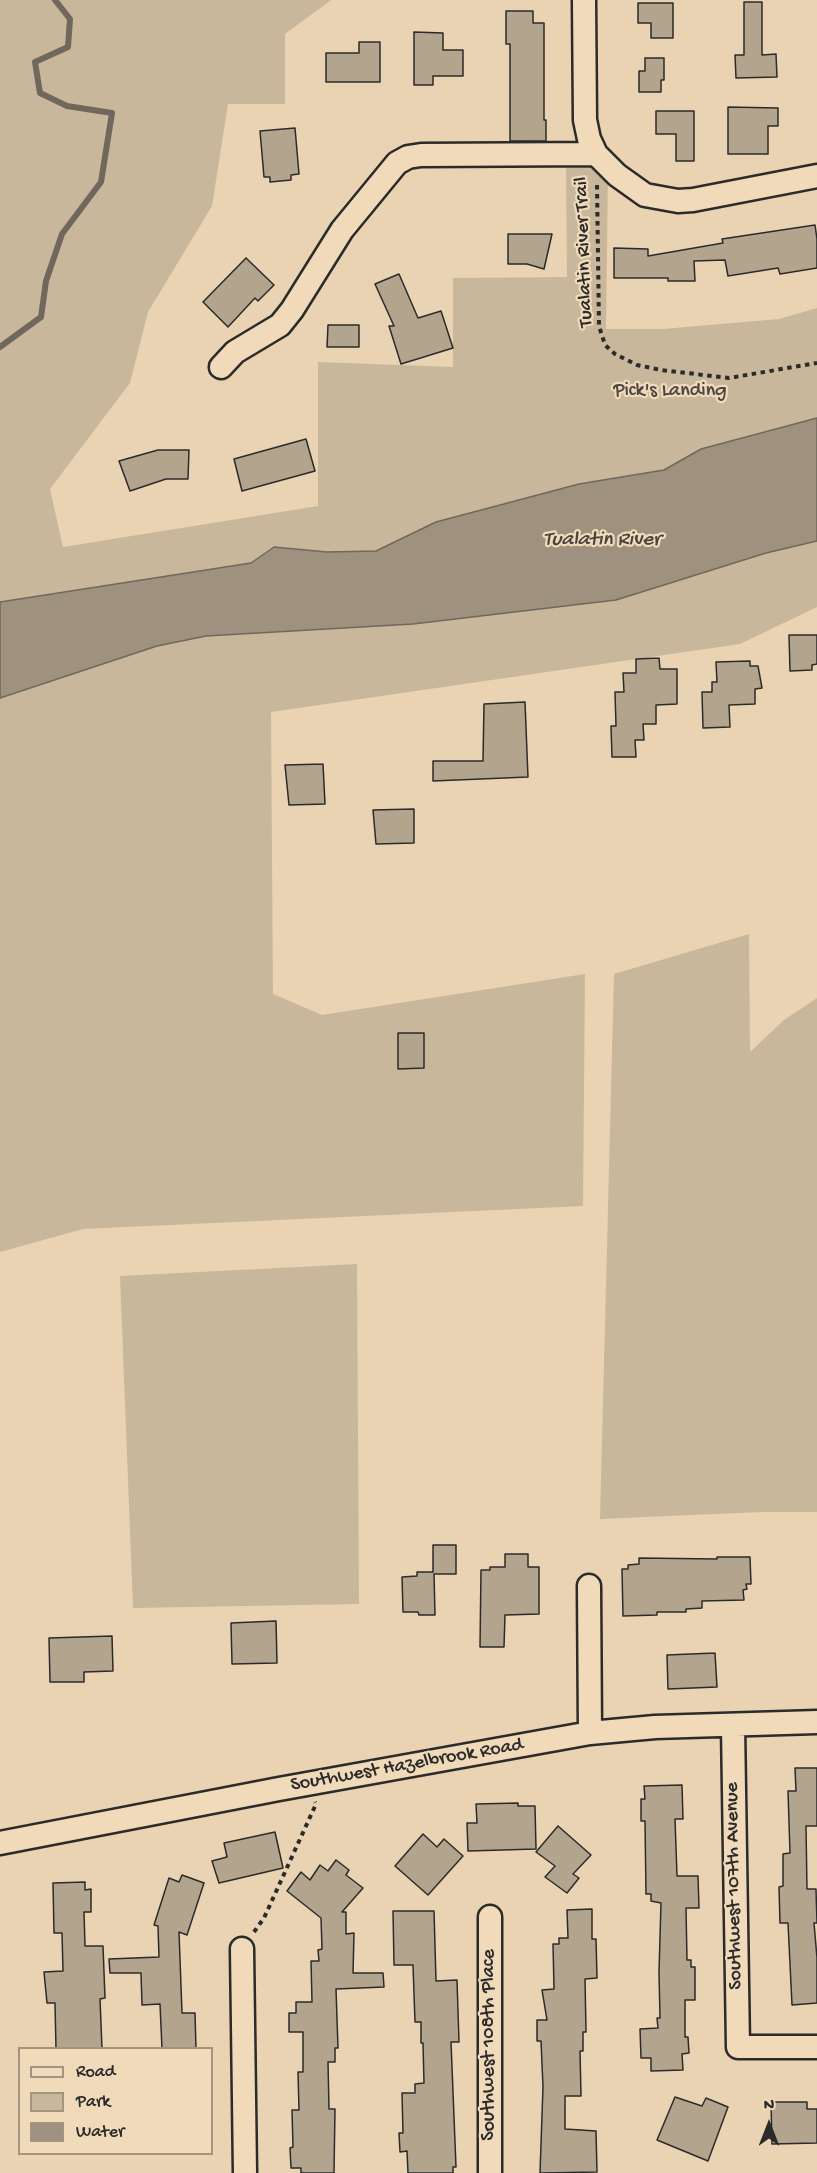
<!DOCTYPE html>
<style>
body{margin:0}
#map{position:relative;width:817px;height:2173px;overflow:hidden;background:#e9d3b3;font-family:"Gochi Hand",sans-serif}
canvas{display:block}
.legend{position:absolute;left:18px;top:2047px;width:195px;height:108px;box-sizing:border-box;background:#f1dab9;border:2px solid #a29480;margin:0;padding:8px 10px;list-style:none;font-size:18px;color:#2b2b2b}
.legend li{display:flex;align-items:center;gap:12px;height:30px}
.legend b{width:30px;border:2px solid #a29480}
.north{position:absolute;left:739px;top:2095px;width:60px;height:60px;-webkit-text-stroke:4px #f1dab9;paint-order:stroke;rotate:0deg;font-size:16px;font-weight:700;line-height:24px;text-align:center;color:#2b2b2b}
.north::after{content:'';display:block;margin:auto;width:21px;height:27px;background:#2b2b2b;clip-path:polygon(50% 0,100% 100%,50% 72%,0 100%)}
</style>
<div id="map">
<canvas width="817" height="2173"></canvas>
<ul class="legend">
<li><b style="height:8px;background:#f1dab9"></b>Road</li>
<li><b style="height:16px;background:#c9b79c"></b>Park</li>
<li><b style="height:16px;background:#9e917d"></b>Water</li>
</ul>
<div class="north">N</div>
</div>
<script>
const ctx = document.querySelector('canvas').getContext('2d');
ctx.lineJoin = 'round';
function fill(path, color) {
  ctx.fillStyle = color;
  ctx.fill(path, 'evenodd');
}
function toPath(rows) {
  const path = new Path2D();
  for (const r of rows) {
    path.moveTo(r[0], r[1]);
    for (let i = 2; i < r.length; i += 2) path.lineTo(r[i], r[i + 1]);
  }
  return path;
}
function strokePath(path, color, width, dash) {
  ctx.strokeStyle = color;
  ctx.lineWidth = width;
  ctx.lineCap = dash ? 'butt' : 'round';
  ctx.setLineDash(dash || []);
  ctx.stroke(path);
}
function label(font, color, halo, rows, align = 'center') {
  ctx.font = font + ' "Gochi Hand",sans-serif';
  ctx.lineWidth = 4.5;
  ctx.setLineDash([]);
  ctx.textBaseline = 'middle';
  ctx.strokeStyle = halo;
  ctx.fillStyle = color;
  for (const [text, x, y, turn = 0] of rows) {
    ctx.save();
    ctx.translate(x, y);
    ctx.rotate((+turn || 0) * Math.PI / 180);
    ctx.textAlign = isNaN(turn) ? turn : align;
    if (halo) ctx.strokeText(text, 0, 0);
    ctx.fillText(text, 0, 0);
    ctx.restore();
  }
}
fill(toPath([
 [0,0,331,0,285,34,285,104,228,104,212,206,148,312,130,383,50,489,63,547,318,506,318,362,453,367,453,278,567,277,566,168,608,168,606,329,663,329,779,319,817,308,817,418,701,449,664,470,579,484,436,522,376,551,327,552,274,547,251,563,0,602],
 [817,541,817,607,740,644,271,712,273,994,322,1015,585,974,583,1206,83,1229,0,1252,0,698,157,646,206,636,413,624,616,600,766,553],
 [749,934,750,1052,784,1020,817,998,817,1512,762,1512,600,1519,614,974],
 [357,1264,359,1604,133,1608,120,1276]
]), '#c9b79c');
const water = toPath([
 [817,418,817,541,766,553,616,600,413,624,206,636,157,646,0,698,0,602,251,563,274,547,327,552,376,551,436,522,579,484,664,470,701,449,817,418]
]);
fill(water, '#9e917d');
strokePath(water, '#70685c', 1.5);
strokePath(toPath([
 [0,347,41,317,46,281,62,234,101,182,112,113,67,106,40,93,35,62,68,47,70,19,55,0]
]), '#70685c', 6);
const building = toPath([
 [744,2,762,2,762,55,776,54,777,77,736,78,735,55,744,55,744,2],
 [638,3,673,3,673,38,651,38,651,23,638,23,638,3],
 [506,11,533,11,533,23,544,23,544,120,546,120,546,141,510,141,510,44,506,44,506,11],
 [414,32,443,33,443,50,463,50,463,76,433,76,433,85,414,85,414,32],
 [359,42,380,42,380,82,326,82,326,53,359,53,359,42],
 [645,58,664,58,664,80,661,80,661,92,639,92,639,71,645,71,645,58],
 [728,107,778,108,778,126,768,126,768,154,728,154,728,107],
 [656,111,694,111,694,161,676,161,676,134,656,134,656,111],
 [295,128,299,174,291,175,291,180,270,182,270,177,264,177,260,131,295,128],
 [815,225,817,239,817,268,780,274,778,268,728,276,725,260,694,261,695,281,668,281,668,278,614,278,614,248,648,249,648,256,723,243,722,239,815,225],
 [508,234,552,234,544,269,527,264,508,264,508,234],
 [246,258,274,285,258,301,255,298,228,327,203,302,246,258],
 [399,274,418,318,441,311,453,348,401,364,389,326,394,326,375,284,399,274],
 [328,325,359,325,359,347,327,347,328,325],
 [306,439,315,471,242,491,234,459,306,439],
 [158,450,189,450,188,479,166,479,130,491,119,461,158,450],
 [789,635,817,635,817,664,812,665,812,670,790,671,789,635],
 [659,658,660,669,677,669,677,704,656,705,656,724,643,724,644,740,635,740,636,757,612,757,611,726,616,726,615,692,624,692,623,673,636,673,636,659,659,658],
 [750,661,750,666,758,666,762,688,755,689,755,704,729,705,730,727,703,728,702,692,712,692,712,682,717,682,716,662,750,661],
 [525,702,528,777,433,781,433,761,483,761,484,704,525,702],
 [323,764,325,804,289,805,285,765,323,764],
 [414,809,414,843,376,844,373,810,414,809],
 [398,1033,424,1033,424,1068,398,1069,398,1033],
 [433,1545,456,1545,456,1574,434,1574,435,1615,419,1615,418,1612,403,1612,402,1577,417,1576,417,1572,433,1572,433,1545],
 [505,1554,528,1554,528,1567,539,1567,539,1614,505,1615,504,1647,480,1647,481,1570,490,1570,490,1567,505,1567,505,1554],
 [717,1557,750,1557,751,1584,746,1584,747,1589,743,1590,744,1600,702,1601,702,1608,686,1609,686,1612,657,1612,657,1615,623,1616,622,1569,628,1569,628,1565,639,1564,639,1558,717,1559,717,1557],
 [276,1621,277,1663,232,1664,231,1623,276,1621],
 [112,1636,113,1671,84,1672,84,1682,50,1682,49,1638,112,1636],
 [715,1653,717,1687,668,1689,667,1655,715,1653],
 [795,1768,817,1768,817,1826,806,1826,807,1889,816,1889,817,1923,814,1923,817,1958,817,2003,792,2005,788,1923,780,1923,779,1887,783,1886,783,1854,790,1853,788,1791,796,1791,795,1768],
 [682,1785,683,1819,675,1819,677,1876,698,1876,699,1908,686,1908,687,1960,691,1960,691,1967,695,1967,695,2000,685,2000,685,2037,688,2037,689,2053,682,2054,683,2070,651,2071,651,2058,641,2058,640,2029,658,2028,657,2018,660,2018,659,1972,661,1903,651,1901,651,1894,646,1894,645,1821,641,1821,641,1799,645,1799,644,1786,682,1785],
 [518,1803,518,1806,535,1806,536,1849,468,1851,467,1823,477,1823,476,1804,518,1803],
 [558,1826,591,1855,573,1874,579,1878,567,1893,545,1877,555,1866,536,1852,558,1826],
 [275,1832,283,1868,219,1883,212,1861,227,1857,224,1843,275,1832],
 [423,1834,437,1847,444,1839,463,1856,428,1895,395,1866,423,1834],
 [336,1860,349,1870,346,1875,363,1888,342,1912,346,1912,346,1934,354,1933,353,1973,383,1973,384,1987,336,1989,338,2048,335,2048,335,2062,328,2062,329,2109,335,2109,334,2173,301,2173,301,2168,291,2168,290,2148,293,2147,292,2110,299,2110,298,2072,303,2072,303,2032,289,2032,289,2013,296,2013,296,2002,312,2002,311,1961,319,1961,318,1950,322,1949,321,1918,287,1891,301,1872,310,1880,320,1865,328,1871,336,1860],
 [182,1875,204,1883,187,1935,179,1932,182,2013,195,2013,196,2049,162,2049,160,2004,142,2005,141,1973,110,1973,109,1959,159,1957,158,1926,154,1925,169,1878,179,1882,182,1875],
 [85,1882,85,1890,91,1889,91,1912,84,1912,85,1946,103,1946,105,1998,100,1999,102,2049,56,2049,55,2003,47,2003,44,1972,63,1971,62,1933,54,1933,53,1883,85,1882],
 [592,1909,592,1939,596,1939,597,1978,585,1979,586,2032,583,2032,583,2051,580,2051,581,2096,565,2096,565,2129,596,2131,597,2172,540,2173,543,2087,541,2041,537,2041,537,2020,547,2020,542,1990,554,1989,553,1944,559,1944,559,1938,568,1938,567,1910,592,1909],
 [393,1911,434,1911,436,1981,457,1980,459,2042,451,2042,456,2167,453,2167,453,2173,408,2173,407,2151,400,2152,399,2133,403,2133,402,2093,415,2093,415,2084,424,2083,423,2043,421,2043,421,2022,415,2022,413,1965,394,1965,393,1911],
 [675,2097,702,2106,706,2098,728,2107,708,2161,657,2140,675,2097],
 [771,2102,807,2102,807,2109,817,2109,817,2143,772,2144,771,2102]
]);
fill(building, '#b3a48e');
strokePath(building, '#2b2b2b', 1.5);
const minor = toPath([
 [584,0,585,120,589,139,596,154,617,175,645,195,678,201,693,200,817,176],
 [221,367,235,352,280,325,292,310,342,230,397,163,408,157,421,155,596,154],
 [589,1586,590,1733],
 [733,1726,738,2047,817,2047],
 [0,1843,279,1789,590,1733,655,1727,817,1722],
 [490,1917,490,2173],
 [242,1949,245,2173]
]);
strokePath(minor, '#2b2b2b', 27);
strokePath(toPath([
 [597,185,599,326,605,345,615,354,637,365,661,370,729,378,817,363],
 [254,1932,264,1918,316,1804,315,1802]
]), '#2b2b2b', 4, [4.5, 4.5]);
strokePath(minor, '#f1dab9', 22);
label('20px', '#2b2b2b', '#f1dab9', [
 ["Tualatin River Trail",585,252,-92],
 ["Southwest Hazelbrook Road",407,1766,-10],
 ["Southwest 107th Avenue",735,1886,-91],
 ["Southwest 108th Place",490,2045,-90]
]);
label('20px', '#4b4742', '#f1dab9', [
 ["Pick's Landing",670,392]
]);
label('italic 21px', '#484440', '#f1dab9', [
 ["Tualatin River",602,541]
]);
</script>
